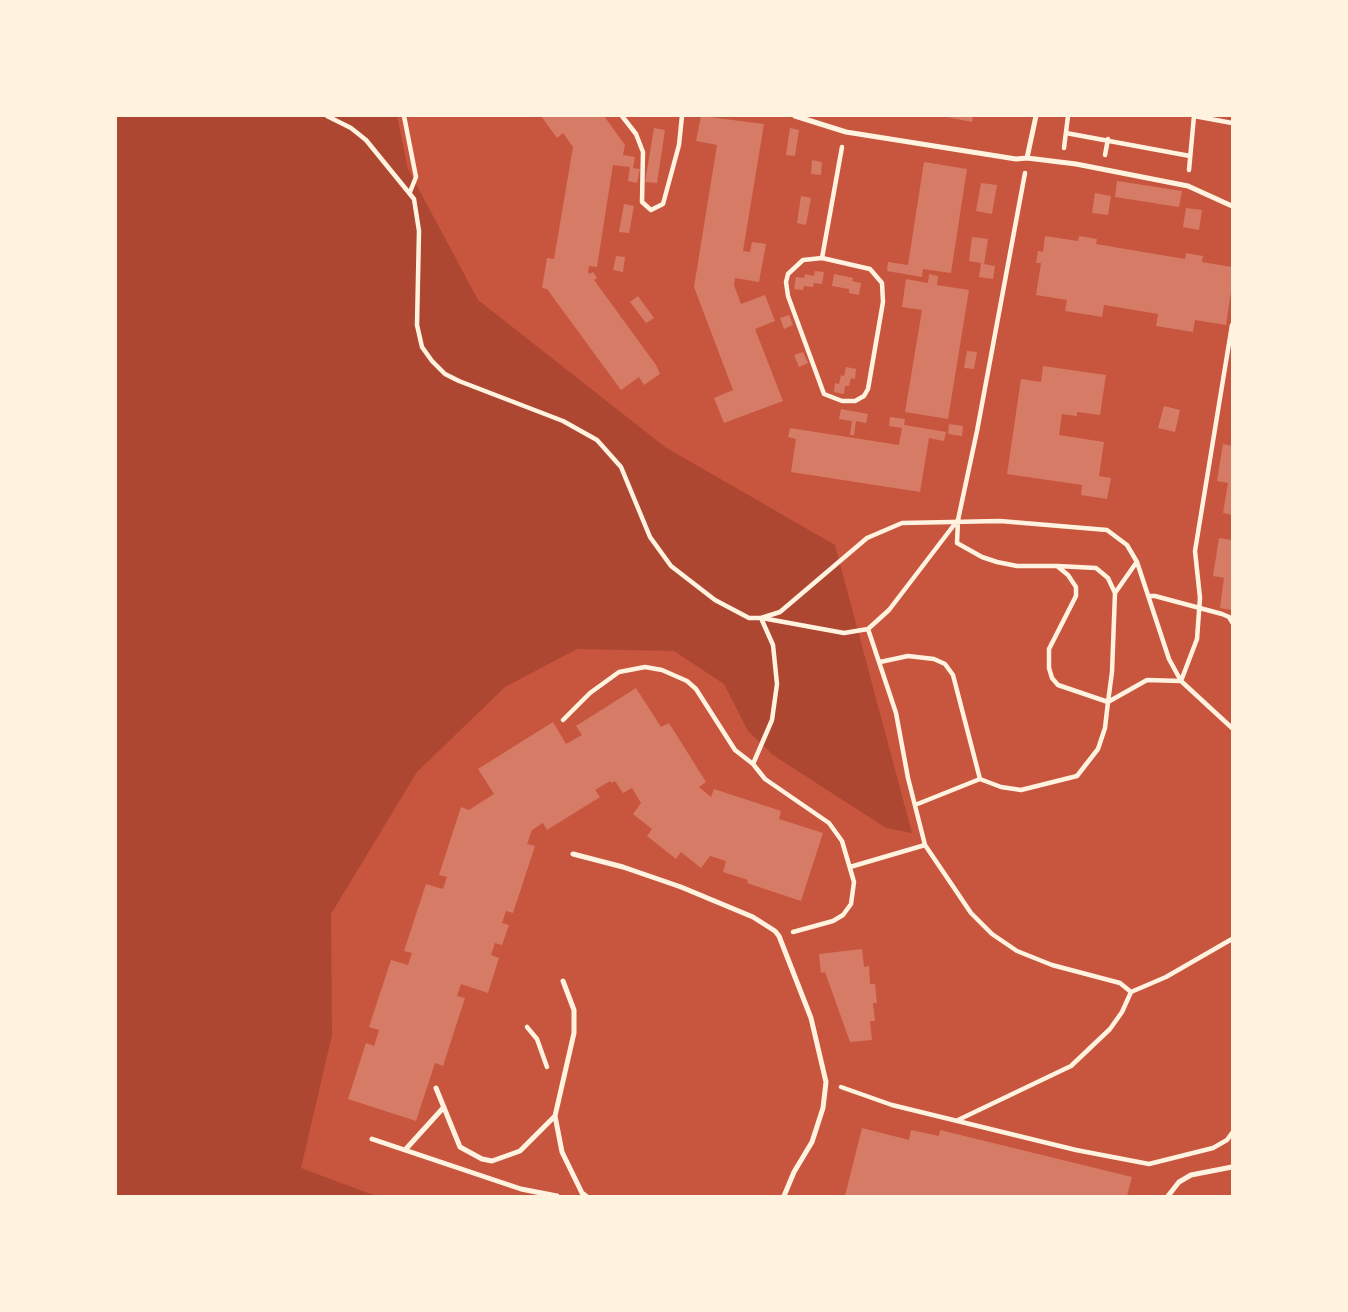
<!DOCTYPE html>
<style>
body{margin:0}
#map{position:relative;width:1348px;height:1312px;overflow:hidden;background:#c8553d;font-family:"Crimson Pro",serif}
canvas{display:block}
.frame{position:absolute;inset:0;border:117px solid #fff3e0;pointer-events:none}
</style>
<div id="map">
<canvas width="1348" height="1312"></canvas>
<div class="frame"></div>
</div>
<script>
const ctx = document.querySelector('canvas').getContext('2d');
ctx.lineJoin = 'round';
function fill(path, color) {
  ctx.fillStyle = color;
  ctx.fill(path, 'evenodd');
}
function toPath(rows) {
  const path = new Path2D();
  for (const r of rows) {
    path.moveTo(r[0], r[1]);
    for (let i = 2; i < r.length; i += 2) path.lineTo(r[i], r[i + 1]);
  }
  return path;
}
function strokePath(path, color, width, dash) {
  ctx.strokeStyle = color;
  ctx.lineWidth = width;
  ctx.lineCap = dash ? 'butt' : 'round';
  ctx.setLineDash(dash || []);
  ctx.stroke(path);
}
fill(toPath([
 [116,116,397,116,408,169,478,300,665,447,835,545,912,833,886,828,773,755,748,731,724,684,674,651,577,649,505,687,417,772,331,914,332,1035,301,1168,376,1196,116,1196]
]), '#ae4732');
fill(toPath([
 [541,116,604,116,625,145,623,155,635,157,633,168,640,169,637,183,628,181,630,167,613,165,597,267,589,266,588,272,590,274,593,272,597,278,594,280,656,365,660,374,644,385,639,377,621,390,547,289,542,288,547,258,554,259,573,147,563,133,557,138],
 [701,116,764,124,743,251,750,252,752,242,766,244,759,282,735,278,734,285,741,304,765,295,775,321,755,329,783,401,724,423,714,398,733,390,694,287,717,145,696,141],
 [942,116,973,116,972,122],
 [654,128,665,130,657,183,645,182],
 [790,128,799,130,795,156,786,155],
 [812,160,822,162,821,175,811,174],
 [924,162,967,169,951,273,923,269,922,277,887,271,888,262,908,265],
 [1117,181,1182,191,1179,207,1115,197],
 [981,183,997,185,992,214,976,211],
 [1095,193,1111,196,1108,215,1092,213],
 [801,196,811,198,806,225,797,223],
 [624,204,634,206,629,233,619,232],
 [1186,208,1202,210,1199,230,1183,227],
 [1045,236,1078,241,1079,236,1097,239,1096,244,1185,259,1186,253,1203,256,1202,262,1232,267,1232,284,1226,325,1195,320,1193,332,1156,326,1158,314,1104,305,1102,317,1065,311,1067,300,1036,295,1041,263,1036,263,1038,251,1043,252],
 [972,237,988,239,984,264,995,266,993,279,979,277,981,263,969,261],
 [616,256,625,257,623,272,613,270],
 [815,271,824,272,822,284,814,283,813,287,804,286,803,290,794,289,796,277,804,278,805,274,814,276],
 [834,274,853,278,852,281,861,283,859,295,849,293,849,289,832,286],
 [929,274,938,276,937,285,969,290,948,419,905,412,922,310,902,307,906,279,928,283],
 [638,296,654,318,646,323,630,302],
 [789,315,793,325,784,329,780,318],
 [967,351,977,352,974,369,964,368],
 [803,352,808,363,799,367,794,355],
 [1043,366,1106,375,1100,415,1077,412,1077,416,1062,414,1059,435,1104,442,1099,476,1111,478,1107,499,1081,495,1082,485,1007,474,1021,379,1041,382],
 [846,367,856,369,855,379,851,378,849,386,845,386,844,394,834,392,835,383,839,384,841,375,844,376],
 [1164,406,1180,410,1175,432,1158,428],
 [841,409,868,414,866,423,856,421,854,435,850,435,852,421,839,419],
 [890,417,905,419,904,425,946,432,944,441,929,438,920,492,791,472,796,439,788,437,790,428,899,445,902,428,889,426],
 [949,424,963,426,962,436,948,434],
 [1223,444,1232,446,1232,515,1223,513,1228,483,1217,481],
 [1219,538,1232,540,1232,610,1220,608,1224,578,1213,576],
 [636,688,661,727,669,723,706,782,699,787,711,797,714,789,781,811,779,819,823,833,801,901,747,883,748,880,723,872,726,861,710,856,701,868,681,852,676,859,647,836,652,829,633,814,641,803,632,788,623,793,615,781,612,783,610,781,595,790,600,797,547,830,543,823,532,830,527,844,535,846,513,913,506,911,502,923,509,925,502,945,495,943,491,955,499,958,488,993,461,984,457,996,465,998,443,1066,435,1063,416,1121,348,1099,366,1043,374,1046,379,1030,369,1027,391,960,408,965,412,953,404,951,426,884,443,889,447,877,439,875,461,807,469,810,494,794,478,769,553,722,566,744,582,735,576,726],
 [862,949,864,967,869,966,870,984,875,984,877,1003,873,1003,875,1021,870,1021,872,1040,850,1042,825,972,821,973,819,954],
 [862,1128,909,1140,911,1130,939,1136,940,1130,1132,1177,1127,1196,845,1196]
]), '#d67c66');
strokePath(toPath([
 [327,116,351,128,366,140,414,199,419,231,417,325,422,347,432,361,445,374,459,381,563,421,597,440,621,467,650,537,671,566,715,600,749,618,761,618,780,612,867,538,902,523,1000,521,1107,530,1127,545,1137,562,1169,659,1181,681,1232,728],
 [404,116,416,177,410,192],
 [622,116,636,134,643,152,642,202,651,210,663,204,679,145,682,116],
 [1194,116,1232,123],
 [1066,133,1190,156],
 [1064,148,1068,116],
 [1105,155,1108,139],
 [1189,170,1194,116],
 [1025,173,977,431,958,520,957,543,982,557,997,562,1017,566,1057,566,1068,575,1076,587,1076,596,1049,649,1049,668,1052,678,1058,685,1108,702,1112,672,1115,593],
 [822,258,870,269,882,283,883,302,868,389,864,396,855,401,842,401,824,394,788,296,786,282,788,274,803,260,822,258,842,147],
 [957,521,889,610,868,629,896,713,908,778,925,845,971,913,992,934,1017,951,1052,965,1120,983,1131,992],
 [1058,566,1096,568,1108,578,1115,593,1136,563],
 [1148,596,1155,596,1222,614,1229,617,1232,622],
 [762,618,844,633,868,629],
 [880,662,908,656,934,659,945,664,953,675,980,779,915,805],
 [563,720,590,693,619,672,645,667,662,670,687,681,696,689,735,750,753,764,765,779,829,823,842,841,854,882,851,904,843,915,833,921,793,932],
 [753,764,772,720,777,684,773,645,761,618],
 [980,779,1001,787,1021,790,1077,776,1098,749,1105,728,1108,702,1147,680,1181,681,1197,639,1200,598,1195,551,1232,325],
 [850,867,925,845],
 [527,1027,537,1039,547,1067],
 [841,1087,892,1105,1076,1150,1149,1164,1213,1148,1227,1140,1232,1133],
 [958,1120,1071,1066,1110,1029,1122,1012,1131,992,1166,977,1232,939]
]), '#fff3e0', 4.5);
strokePath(toPath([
 [795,116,846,132,1016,159,1027,158,1076,164,1188,186,1232,206],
 [1027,158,1036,116],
 [573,854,623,867,681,887,753,917,775,931,779,936,811,1018,826,1082,823,1108,812,1142,794,1172,784,1196],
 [563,981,574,1010,574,1033,555,1116,562,1152,582,1193,586,1196],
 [436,1088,460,1147,482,1159,492,1161,520,1151,555,1116],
 [372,1139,521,1189,557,1196],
 [405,1150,444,1107],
 [1168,1196,1179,1182,1191,1175,1232,1167]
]), '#fff3e0', 5);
</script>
